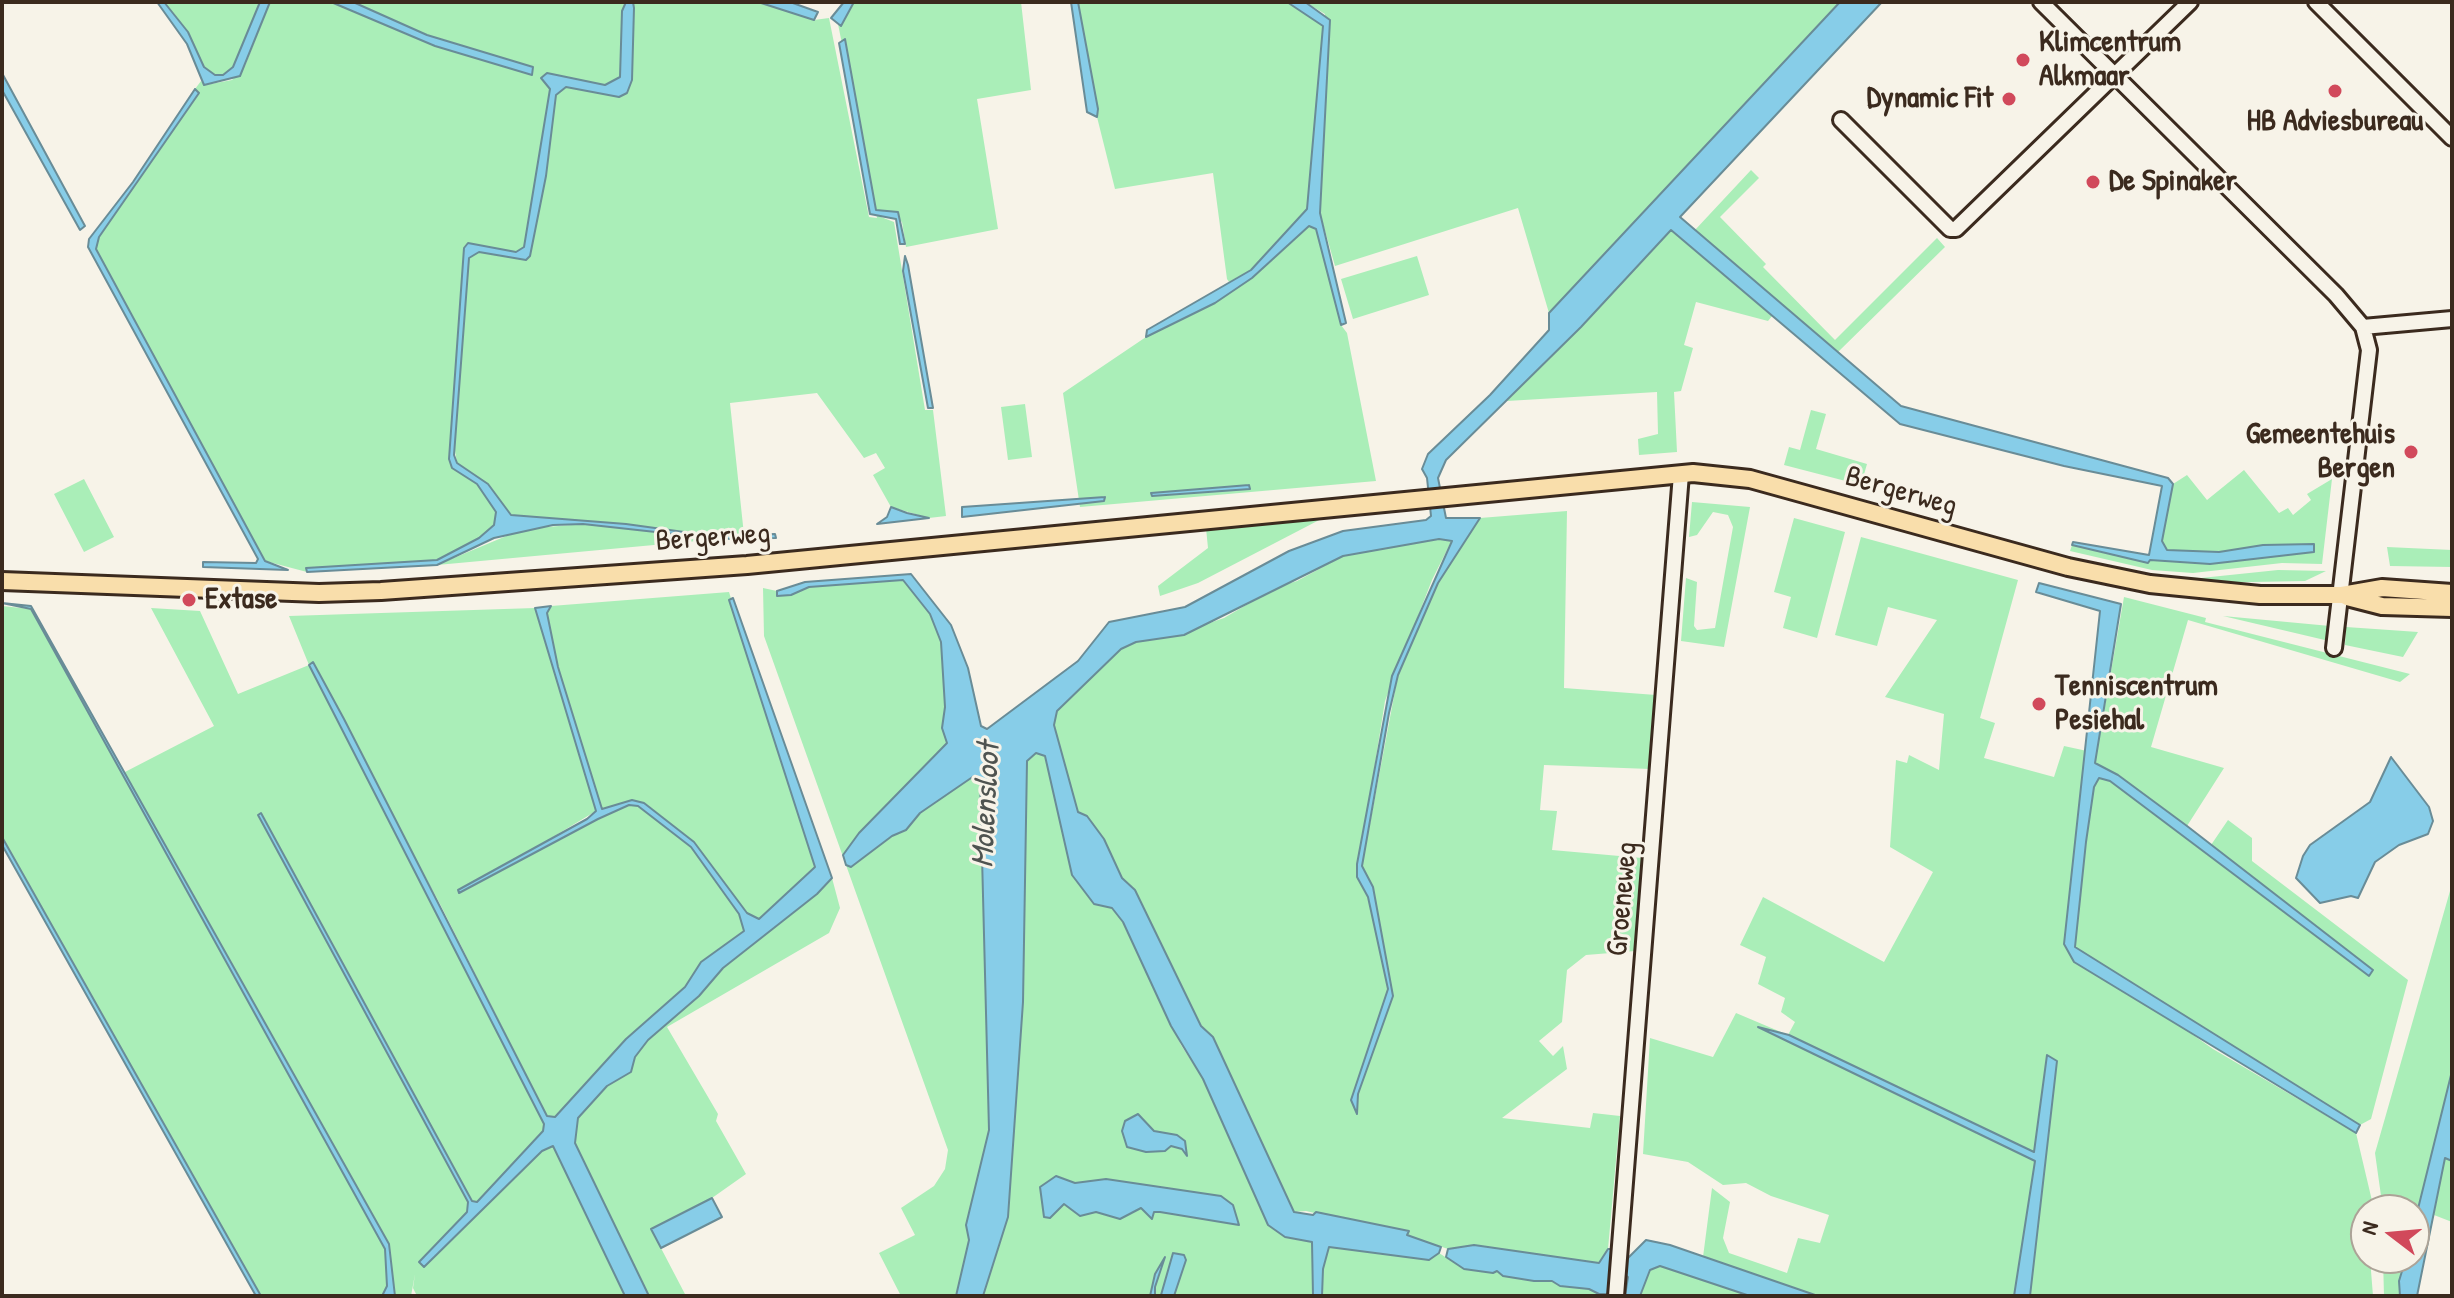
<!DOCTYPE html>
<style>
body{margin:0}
#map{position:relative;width:2454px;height:1298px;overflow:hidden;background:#f7f3e8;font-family:"Patrick Hand",sans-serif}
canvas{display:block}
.frame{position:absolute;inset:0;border:4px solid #3b2a1e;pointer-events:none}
.north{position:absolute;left:2350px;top:1194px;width:80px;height:80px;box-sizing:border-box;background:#f7f3e8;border:2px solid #aca397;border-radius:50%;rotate:286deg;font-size:22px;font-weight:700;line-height:32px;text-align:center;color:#3b2a1e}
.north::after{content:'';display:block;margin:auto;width:28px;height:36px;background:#d1495b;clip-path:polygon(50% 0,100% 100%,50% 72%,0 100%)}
</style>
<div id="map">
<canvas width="2454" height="1298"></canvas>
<div class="frame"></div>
<div class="north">N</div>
</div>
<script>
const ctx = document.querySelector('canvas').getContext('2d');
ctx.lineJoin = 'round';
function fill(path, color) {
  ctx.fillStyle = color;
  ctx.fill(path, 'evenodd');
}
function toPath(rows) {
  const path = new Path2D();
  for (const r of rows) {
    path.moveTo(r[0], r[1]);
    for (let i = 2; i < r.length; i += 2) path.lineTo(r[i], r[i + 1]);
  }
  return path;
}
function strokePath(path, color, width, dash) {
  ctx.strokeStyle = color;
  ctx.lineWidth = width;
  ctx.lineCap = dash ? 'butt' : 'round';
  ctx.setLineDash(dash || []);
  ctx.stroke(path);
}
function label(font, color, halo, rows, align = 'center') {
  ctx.font = font + ' "Patrick Hand",sans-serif';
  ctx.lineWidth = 6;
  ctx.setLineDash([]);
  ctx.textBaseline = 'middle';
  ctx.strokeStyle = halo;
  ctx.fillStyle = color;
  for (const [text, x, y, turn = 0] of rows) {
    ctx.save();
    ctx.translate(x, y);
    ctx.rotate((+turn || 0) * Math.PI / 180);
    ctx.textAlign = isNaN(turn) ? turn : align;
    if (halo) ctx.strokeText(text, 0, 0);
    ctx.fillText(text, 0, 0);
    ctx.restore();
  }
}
fill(toPath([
 [164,2,260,2,233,67,223,75,215,75,204,67,188,32],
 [270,2,331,2,435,46,531,75,533,67,427,35,353,2,626,2,622,11,621,77,605,85,547,73,541,78,550,89,524,247,517,252,464,248,449,459,452,468,477,484,497,512,494,525,479,538,437,560,306,568,307,572,265,561,96,249,99,237,199,93,195,89,201,81,205,85,232,80,245,66],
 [633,2,758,2,814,20,829,18,869,217,877,218,838,24,842,25,854,2,1021,2,1031,90,977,99,998,229,906,247,902,222,897,218,881,217,894,222,925,410,933,410,946,516,929,518,891,507,873,475,885,468,876,453,864,458,817,393,730,403,744,535,691,534,592,521,526,519,511,515,488,484,457,463,454,445,469,258,479,252,526,260,530,256,546,176,556,95,566,87,619,97,627,93,632,80],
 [1078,2,1287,2,1323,26,1307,209,1251,270,1229,282,1227,279,1213,173,1115,189,1097,117,1098,109],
 [1305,2,1840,2,1549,313,1518,208,1335,266,1320,213,1325,14],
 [1751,170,1759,178,1720,217,1766,264,1763,267,1835,340,1937,238,1945,247,1838,352,1695,230],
 [1309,226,1316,229,1341,325,1347,333,1376,481,1080,507,1063,393,1146,337,1215,303],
 [1671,230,1772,316,1768,321,1696,302,1684,345,1693,348,1681,391,1674,392,1677,452,1639,455,1638,439,1658,434,1657,392,1507,401],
 [1417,256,1429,295,1353,319,1341,279],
 [1025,404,1032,457,1008,460,1001,407],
 [1811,410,1826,414,1816,449,1867,464,1861,485,1784,465,1789,447,1800,450],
 [2244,470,2279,513,2288,508,2293,515,2311,500,2307,494,2332,479,2322,564,2282,563,2193,573,2152,570,2070,551,2072,545,2148,563,2150,560,2210,564,2313,552,2313,544,2263,545,2219,552,2167,550,2162,541,2173,484,2187,475,2207,500],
 [84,479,114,537,84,552,54,494],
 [1692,502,1750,507,1724,647,1681,641,1686,578,1697,582,1694,626,1697,630,1715,628,1733,527,1728,515,1713,512,1697,535,1689,537],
 [1567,511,1564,688,1656,695,1650,769,1544,765,1540,810,1557,811,1552,850,1642,858,1635,951,1586,955,1567,970,1562,1022,1539,1041,1553,1056,1563,1046,1567,1069,1502,1118,1590,1128,1593,1113,1620,1116,1608,1249,1600,1263,1474,1245,1448,1249,1407,1235,1306,1211,1294,1212,1213,1037,1202,1027,1135,890,1122,878,1104,839,1087,816,1078,812,1054,725,1057,711,1064,703,1121,649,1136,642,1165,638,1224,618,1277,587,1297,581,1343,556,1439,539,1452,540,1432,580,1385,701,1357,877,1368,897,1388,989,1351,1100,1357,1105,1358,1094,1393,996,1373,887,1362,866,1398,675,1438,582,1480,518],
 [1325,517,1198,583,1160,596,1158,586,1208,548,1206,528],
 [1794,518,1845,532,1817,638,1783,628,1791,597,1774,592],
 [583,524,719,539,437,565,523,529],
 [1861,537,2018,580,1980,718,1995,723,1984,758,2054,777,2064,746,2087,751,2064,944,2213,1049,2356,1133,2373,1205,2373,1210,2366,1210,2366,1258,2370,1258,2373,1296,2030,1296,2047,1056,2034,1152,1789,1035,1765,1029,2035,1161,2014,1296,1818,1296,1703,1257,1712,1188,1730,1202,1723,1238,1729,1253,1787,1273,1798,1238,1820,1243,1829,1215,1771,1196,1746,1183,1723,1185,1688,1162,1643,1154,1650,1038,1713,1057,1736,1013,1788,1035,1795,1022,1781,1012,1785,998,1758,984,1766,957,1740,945,1763,897,1884,962,1933,872,1890,847,1896,760,1907,763,1909,755,1939,770,1944,714,1885,697,1937,620,1888,607,1877,646,1835,635],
 [2387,547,2452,550,2452,567,2390,566],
 [2071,557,2157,576,2201,578,2278,570,2326,571,2305,581,2199,583,2139,576,2073,561],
 [884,580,903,580,930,614,941,642,945,707,942,728,948,743,851,866,892,836,906,830,920,813,974,776,980,778,989,1130,966,1225,969,1240,956,1296,901,1296,879,1253,915,1235,901,1208,934,1186,945,1169,948,1150,764,636,763,588,777,591,777,596,791,595,809,587],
 [729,592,815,867,759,920,747,913,694,842,632,800,602,810,558,667,547,613,551,606],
 [2124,597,2206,618,2205,622,2410,674,2400,682,2188,620,2151,747,2224,768,2187,826,2118,775,2095,763],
 [2,606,31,609,385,1249,387,1286,382,1296,261,1296,2,837],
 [151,608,200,611,238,694,309,665,289,616,535,608,596,811,460,893,598,819,629,805,638,806,691,847,739,914,744,931,702,962,685,987,626,1039,555,1117,547,1116,440,904,310,664,544,1124,544,1130,477,1202,472,1201,259,815,468,1202,467,1212,420,1262,542,1151,553,1145,625,1296,417,1296,413,1288,415,1274,411,1296,395,1296,389,1244,123,773,214,726],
 [2223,616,2330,626,2329,641],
 [2346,627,2375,629,2418,632,2403,657,2345,645],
 [1036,753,1045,756,1072,875,1112,908,1123,922,1181,1045,1203,1079,1268,1225,1285,1237,1312,1241,1313,1296,983,1296,1008,1217,1019,1061,1027,761],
 [2099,778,2110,781,2372,970,2211,845,2228,820,2252,838,2252,861,2408,980,2371,1119,2360,1125,2075,947,2086,842,2094,787],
 [832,878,840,908,829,933,667,1027,718,1114,716,1121,746,1174,712,1198,651,1229,686,1296,649,1296,575,1143,578,1118,607,1086,630,1072,635,1057,648,1040,699,996,723,968,817,894],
 [2452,884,2452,1071,2414,1225,2414,1210,2383,1210,2375,1153],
 [2445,1157,2452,1161,2452,1222,2434,1215],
 [1329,1247,1429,1260,1439,1253,1464,1269,1497,1270,1535,1281,1552,1281,1595,1290,1599,1296,1322,1296,1323,1269],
 [2383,1258,2406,1258,2399,1281,2400,1296,2384,1296],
 [1660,1266,1669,1268,1750,1296,1640,1296,1650,1270]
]), '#aaeeb8');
const water = toPath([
 [157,2,164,2,188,32,204,67,215,75,223,75,233,67,260,2,270,2,240,76,204,85,187,44,157,2],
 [331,2,353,2,427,35,533,67,532,75,435,46,331,2],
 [626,2,633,2,634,8,632,80,627,93,619,97,566,87,556,95,546,176,530,256,526,260,479,252,469,258,454,455,457,463,488,484,511,515,626,524,713,536,775,534,776,538,719,539,583,524,553,525,494,538,437,565,307,572,306,568,437,560,479,538,494,525,496,512,477,484,452,468,449,459,464,248,468,243,516,252,524,247,550,89,541,78,547,73,605,85,620,77,622,11,626,2],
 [758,2,790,2,818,12,814,20,758,2],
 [844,2,854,2,841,26,831,18,844,2],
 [1071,2,1078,2,1098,109,1097,117,1087,112,1071,2],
 [1287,2,1305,2,1330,20,1320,213,1346,323,1341,325,1316,229,1309,226,1252,278,1215,303,1146,337,1147,330,1251,270,1307,209,1323,26,1287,2],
 [1840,2,1882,2,1680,217,1901,406,2168,478,2173,484,2162,541,2167,550,2219,552,2263,545,2314,544,2314,552,2210,564,2150,560,2148,563,2072,545,2073,542,2149,555,2162,486,2064,466,1900,424,1671,230,1581,327,1446,460,1438,478,1446,518,1480,518,1438,583,1398,675,1389,713,1362,866,1373,887,1393,996,1358,1094,1357,1114,1351,1100,1388,989,1368,897,1357,877,1357,864,1392,676,1452,541,1439,539,1343,556,1184,635,1136,642,1121,649,1057,711,1054,725,1078,812,1087,816,1104,839,1122,878,1135,890,1201,1026,1213,1037,1294,1212,1313,1215,1316,1212,1409,1231,1407,1235,1441,1247,1439,1253,1429,1260,1329,1247,1323,1269,1322,1296,1313,1296,1312,1242,1285,1237,1268,1225,1203,1079,1171,1026,1123,922,1112,908,1094,904,1072,875,1045,756,1036,753,1027,761,1023,1002,1008,1217,983,1296,956,1296,969,1240,966,1225,989,1130,980,778,974,776,920,813,906,830,892,836,851,867,846,865,843,855,859,833,947,743,942,728,945,707,941,642,930,614,903,580,809,587,791,595,777,596,777,591,805,582,911,574,951,625,968,668,981,726,987,729,1078,661,1109,622,1185,607,1289,551,1343,531,1426,520,1431,516,1427,478,1422,469,1428,454,1490,395,1549,330,1549,313,1840,2],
 [845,39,876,210,898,212,905,244,900,244,896,219,870,214,839,43,845,39],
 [2,73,85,226,80,230,2,90,2,73],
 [195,89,199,93,99,237,96,249,265,561,288,570,203,567,203,562,256,563,258,559,88,247,89,239,133,182,195,89],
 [905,256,908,265,933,408,928,408,903,271,905,256],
 [1249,485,1250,489,1152,496,1151,493,1249,485],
 [1105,497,1104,501,962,517,962,507,1105,497],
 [891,507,907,513,929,518,877,524,887,517,891,507],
 [2039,583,2121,604,2095,763,2118,775,2187,826,2373,970,2369,976,2110,781,2099,778,2094,787,2086,842,2075,947,2360,1125,2356,1133,2074,962,2064,944,2100,611,2036,592,2039,583],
 [733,598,832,878,817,894,723,968,699,996,648,1040,635,1057,631,1072,607,1086,578,1118,575,1143,649,1296,625,1296,553,1146,542,1151,424,1267,419,1262,467,1212,468,1202,258,815,261,813,472,1201,477,1202,543,1131,544,1124,309,665,313,662,344,719,547,1116,555,1117,626,1039,685,987,701,962,744,931,739,914,691,847,638,806,629,805,598,819,459,893,458,890,587,819,596,811,535,608,551,606,547,613,558,667,602,809,632,800,644,803,694,842,747,913,759,919,815,867,729,600,733,598],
 [2,603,31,606,389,1244,395,1296,382,1296,387,1286,385,1249,31,609,2,603],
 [2391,757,2429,807,2433,821,2428,834,2399,845,2375,862,2358,898,2351,896,2320,903,2296,878,2303,856,2310,845,2370,802,2391,757],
 [2,837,261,1296,256,1296,2,845,2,837],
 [1758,1027,1789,1035,2034,1152,2047,1055,2057,1061,2030,1296,2014,1296,2035,1161,1758,1027],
 [2452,1071,2452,1161,2445,1158,2417,1296,2400,1296,2399,1281,2406,1258,2414,1258,2414,1225,2452,1071],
 [1138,1114,1154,1131,1177,1135,1185,1141,1187,1156,1182,1149,1171,1146,1165,1151,1146,1152,1127,1147,1122,1131,1125,1121,1138,1114],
 [1056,1176,1075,1183,1106,1179,1221,1196,1233,1205,1239,1225,1160,1212,1154,1212,1152,1219,1141,1208,1120,1219,1096,1212,1080,1216,1064,1204,1050,1218,1044,1217,1040,1187,1056,1176],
 [712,1198,722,1217,661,1248,651,1229,712,1198],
 [1646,1240,1670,1245,1818,1296,1750,1296,1660,1266,1650,1270,1640,1296,1625,1296,1628,1277,1624,1274,1610,1294,1599,1294,1589,1289,1560,1286,1552,1281,1534,1281,1503,1276,1497,1271,1493,1273,1464,1269,1446,1257,1448,1249,1474,1245,1599,1263,1608,1249,1614,1249,1626,1260,1646,1240],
 [1173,1253,1184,1255,1186,1260,1174,1296,1150,1296,1155,1274,1165,1257,1155,1287,1155,1295,1161,1295,1173,1253]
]);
fill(water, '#87cde8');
strokePath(water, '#698c97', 2);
const minor = toPath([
 [2041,2,2336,295,2363,327,2369,350,2334,648],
 [2316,2,2452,138],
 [1841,120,1950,229,1956,229,2190,2],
 [2363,327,2452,319],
 [1616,1296,1681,474]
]);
const major = toPath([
 [2,581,319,593,381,591,747,565,1693,473,1750,479,2068,567,2150,584,2260,595,2342,595,2382,588,2452,593],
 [2347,597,2382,606,2452,608]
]);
strokePath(minor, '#3b2a1e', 20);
strokePath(major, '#3b2a1e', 22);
strokePath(minor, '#f7f3e8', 14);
strokePath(major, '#f9deab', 16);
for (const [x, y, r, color] of [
 [2023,60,8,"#d1495b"],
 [2335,91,8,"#d1495b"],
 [2009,99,8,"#d1495b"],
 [2093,182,8,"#d1495b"],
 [2411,452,8,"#d1495b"],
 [189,600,8,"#d1495b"],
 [2039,704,8,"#d1495b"]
]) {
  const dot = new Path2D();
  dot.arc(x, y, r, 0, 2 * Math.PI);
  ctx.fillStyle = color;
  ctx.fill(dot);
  strokePath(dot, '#f7f3e8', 3);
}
label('bold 30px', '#3b2a1e', '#f7f3e8', [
 ["Klimcentrum",2039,43],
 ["Alkmaar",2039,77],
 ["Dynamic Fit",1993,99,"right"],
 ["HB Adviesbureau",2335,122,"center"],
 ["De Spinaker",2109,182],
 ["Gemeentehuis",2395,435,"right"],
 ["Bergen",2395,469,"right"],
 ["Extase",205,600],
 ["Tenniscentrum",2055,687],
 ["Pesiehal",2055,721]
], 'left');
label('30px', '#3b2a1e', '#f7f3e8', [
 ["Bergerweg",1901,492,16],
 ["Bergerweg",713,538,-4],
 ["Groeneweg",1623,899,-85]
]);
label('italic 32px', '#4e5350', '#f7f3e8', [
 ["Molensloot",987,805,-87]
]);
</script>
